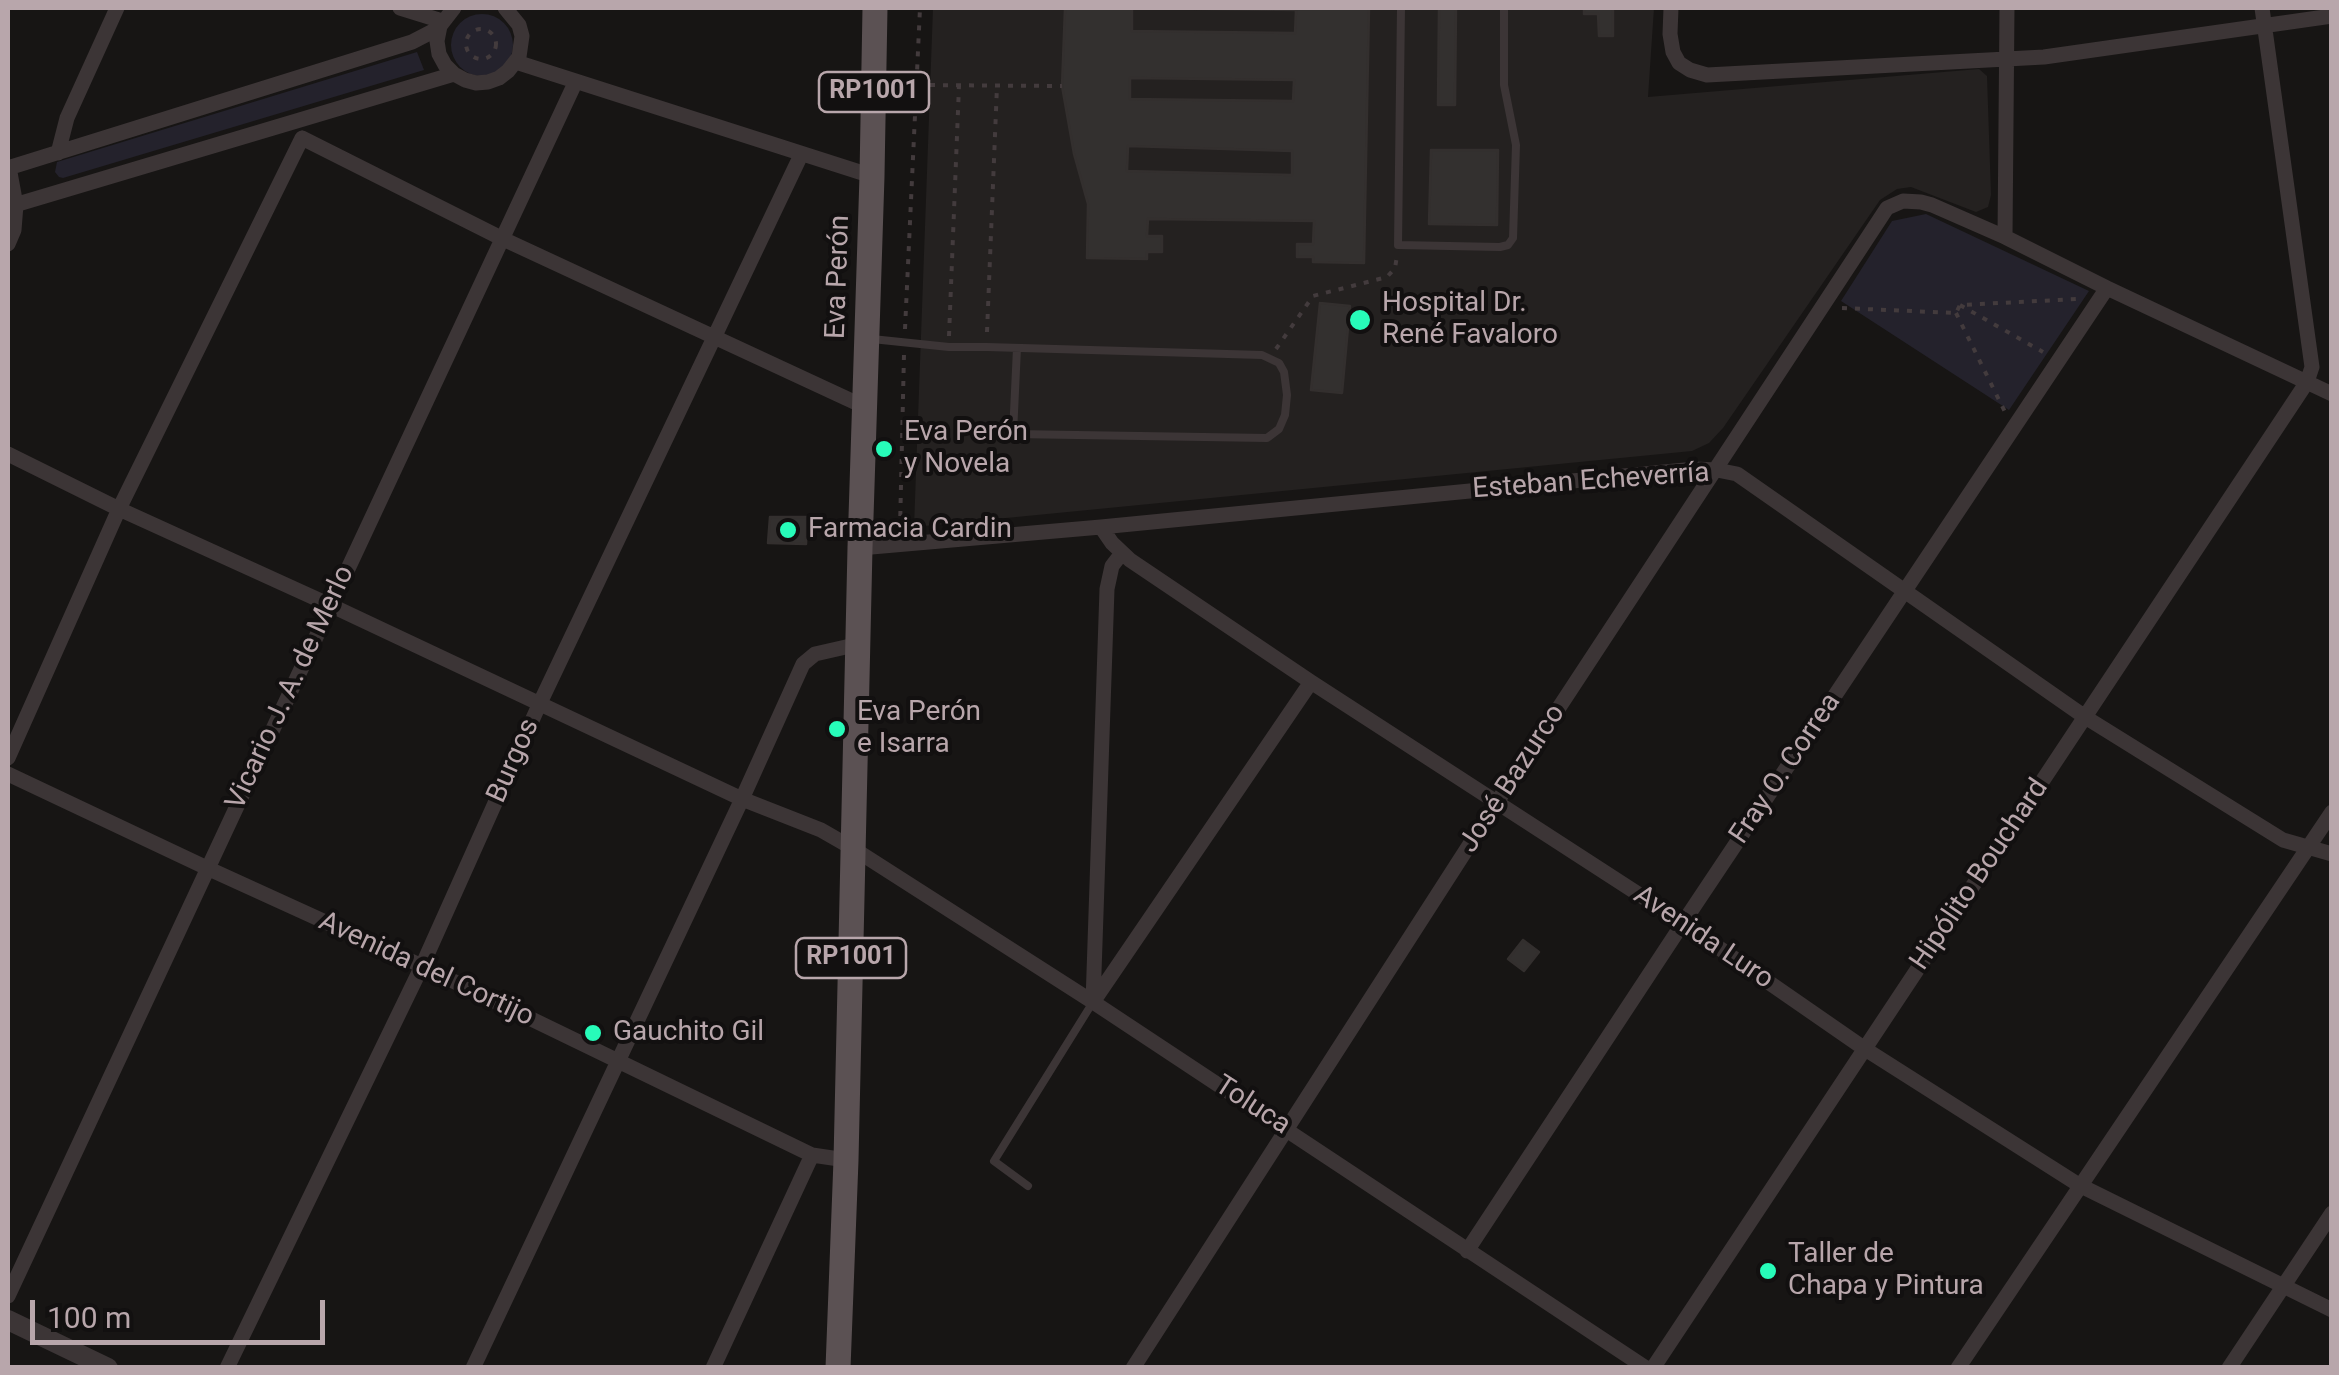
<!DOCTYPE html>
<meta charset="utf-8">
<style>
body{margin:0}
#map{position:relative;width:2339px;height:1375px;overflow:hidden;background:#171514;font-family:Roboto,sans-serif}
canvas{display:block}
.frame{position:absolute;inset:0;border:10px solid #b8a6ab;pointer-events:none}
.scale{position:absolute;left:30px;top:1300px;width:295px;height:45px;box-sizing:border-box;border:5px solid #b8a6ab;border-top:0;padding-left:12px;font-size:30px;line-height:35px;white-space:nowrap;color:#b8a6ab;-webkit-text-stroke:8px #121010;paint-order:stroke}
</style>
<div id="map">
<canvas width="2339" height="1375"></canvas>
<div class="frame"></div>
<div class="scale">100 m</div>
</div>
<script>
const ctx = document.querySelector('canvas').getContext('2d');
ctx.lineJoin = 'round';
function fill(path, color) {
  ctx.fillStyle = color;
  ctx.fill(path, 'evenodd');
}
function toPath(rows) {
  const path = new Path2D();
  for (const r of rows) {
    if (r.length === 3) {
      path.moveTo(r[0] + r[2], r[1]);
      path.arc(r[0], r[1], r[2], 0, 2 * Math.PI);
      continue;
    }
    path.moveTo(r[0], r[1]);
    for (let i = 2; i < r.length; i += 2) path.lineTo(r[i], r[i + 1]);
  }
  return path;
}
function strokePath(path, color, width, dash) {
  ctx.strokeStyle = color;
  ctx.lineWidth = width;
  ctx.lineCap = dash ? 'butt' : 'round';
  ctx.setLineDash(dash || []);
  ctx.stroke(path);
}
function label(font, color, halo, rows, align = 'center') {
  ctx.font = font + ' Roboto,sans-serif';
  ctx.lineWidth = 8;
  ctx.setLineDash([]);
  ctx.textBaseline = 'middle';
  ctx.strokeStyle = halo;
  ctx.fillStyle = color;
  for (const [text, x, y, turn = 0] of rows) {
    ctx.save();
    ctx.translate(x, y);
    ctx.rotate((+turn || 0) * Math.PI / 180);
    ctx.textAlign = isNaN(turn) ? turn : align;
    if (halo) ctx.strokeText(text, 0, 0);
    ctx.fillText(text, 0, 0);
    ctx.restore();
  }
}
fill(toPath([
 [933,8,1654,8,1648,97,1979,69,1987,76,1991,195,1988,207,1976,212,1911,187,1897,189,1880,200,1723,428,1709,443,1692,451,914,527]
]), '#242120');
fill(toPath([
 [482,45,31],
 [417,52,424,70,63,178,59,177,55,172,57,162],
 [1926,214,2089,291,2009,410,1841,301,1892,221]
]), '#24222c');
const building = toPath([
 [1065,8,1369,8,1364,263,1313,262,1313,257,1297,257,1297,244,1313,244,1314,221,1148,219,1147,236,1162,236,1162,252,1147,252,1147,259,1087,258,1088,204,1074,154,1062,86,1065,8],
 [1132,8,1296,10,1295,33,1132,31,1132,8],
 [1130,78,1294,80,1293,101,1130,99,1130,78],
 [1128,146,1292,151,1292,175,1127,171,1128,146],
 [1439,8,1456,8,1455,105,1438,105,1439,8],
 [1584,8,1613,8,1613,36,1599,36,1598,14,1584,14,1584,8],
 [1431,150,1498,150,1497,225,1429,224,1431,150],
 [1320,303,1350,306,1342,393,1311,390,1320,303],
 [770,517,807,517,806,544,768,543,770,517],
 [1523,940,1539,952,1524,971,1508,959,1523,940]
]);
fill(building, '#33302f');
strokePath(building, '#332f2e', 2.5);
strokePath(toPath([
 [481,44,15],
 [917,85,1062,86],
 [1960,305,2043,352],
 [1842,308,1956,313,1960,305,2077,299],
 [1956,313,2005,412],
 [905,329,920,8],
 [987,332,997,86],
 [949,336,959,86],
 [1276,349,1313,296,1387,277,1395,268,1397,256],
 [900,529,904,354]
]), '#433b3d', 4, [5, 8]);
strokePath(toPath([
 [1401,8,1398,245,1500,247,1508,245,1513,238,1516,145,1504,85,1504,8],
 [872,339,949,347,987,347,1262,355,1279,363,1284,372,1287,395,1285,415,1279,429,1267,438,1013,434,1017,348],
 [1028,1186,994,1161,1093,1002]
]), '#3c3536', 8);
strokePath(toPath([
 [400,8,442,21],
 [454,8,440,26,437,41,439,54,445,65,454,74,465,80,476,83,488,82,499,78,508,71,519,57,522,36,519,25,505,8],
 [1671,8,1670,34,1673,52,1679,63,1690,70,1707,75,2044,57,2332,16],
 [516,62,872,176],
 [302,138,503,239,865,407],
 [58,153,67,118,117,8],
 [8,168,412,42,439,28],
 [8,207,454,74],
 [2005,237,2007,8],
 [8,244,14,230,16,205,9,167],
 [8,454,119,509,330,605,742,799,821,830,854,849,1093,1002,1646,1368],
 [1101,527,1112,543,1130,560,1311,682,1683,923,1865,1049,2079,1185,2332,1310],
 [860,548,1101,527,1695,469,1717,470,1737,474,2085,717,2283,840,2332,854],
 [8,758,119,509,302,138],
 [8,774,207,868,422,966,812,1155,846,1160],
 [1093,1002,1107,589,1112,566,1122,553],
 [1093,1002,1311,682],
 [1467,1251,1683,923,2107,288],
 [8,1296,576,81],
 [227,1368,422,966,539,705,801,155],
 [473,1368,742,799,803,664,815,654,859,644],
 [713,1368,812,1155],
 [1133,1368,1497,802,1887,208,1903,201,1921,202,1932,205,2005,237,2107,288,2332,394],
 [1653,1368,2307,382,2312,367,2262,8],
 [1958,1368,2332,812],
 [2229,1368,2332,1213]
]), '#3c3536', 15);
strokePath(toPath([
 [8,1320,108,1368]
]), '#3c3536', 20);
strokePath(toPath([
 [838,1368,846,1160,860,548,872,176,875,8]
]), '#5b5153', 25);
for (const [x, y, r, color] of [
 [1360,320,12,"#27fcb9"],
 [884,449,10,"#27fcb9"],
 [788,530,10,"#27fcb9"],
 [837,729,10,"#27fcb9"],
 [593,1033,10,"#27fcb9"],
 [1768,1271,10,"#27fcb9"]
]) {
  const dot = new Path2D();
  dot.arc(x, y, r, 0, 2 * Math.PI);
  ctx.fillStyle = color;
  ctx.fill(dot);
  strokePath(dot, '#121010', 4);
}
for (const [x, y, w] of [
 [874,92,110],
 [851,958,110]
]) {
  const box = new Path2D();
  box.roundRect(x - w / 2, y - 20, w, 40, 8);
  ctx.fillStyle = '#121010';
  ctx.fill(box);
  strokePath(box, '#b8a6ab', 2.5);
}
label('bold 25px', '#b8a6ab', null, [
 ["RP1001",874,92],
 ["RP1001",851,958]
]);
label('28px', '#b8a6ab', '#121010', [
 ["Eva Perón",839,277,-88],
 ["Esteban Echeverría",1591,482,-4],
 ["Vicario J. A. de Merlo",291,688,-65],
 ["Burgos",514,761,-66],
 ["Fray O. Correa",1786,769,-56],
 ["José Bazurco",1513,779,-57],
 ["Hipólito Bouchard",1980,875,-56],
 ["Avenida Luro",1703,938,34],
 ["Avenida del Cortijo",426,970,25],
 ["Toluca",1252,1106,33]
]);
label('28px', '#b8a6ab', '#121010', [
 ["Hospital Dr.",1382,304],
 ["René Favaloro",1382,336],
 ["Eva Perón",904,433],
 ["y Novela",904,465],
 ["Farmacia Cardin",808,530],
 ["Eva Perón",857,713],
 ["e Isarra",857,745],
 ["Gauchito Gil",613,1033],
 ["Taller de",1788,1255],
 ["Chapa y Pintura",1788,1287]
], 'left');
</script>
